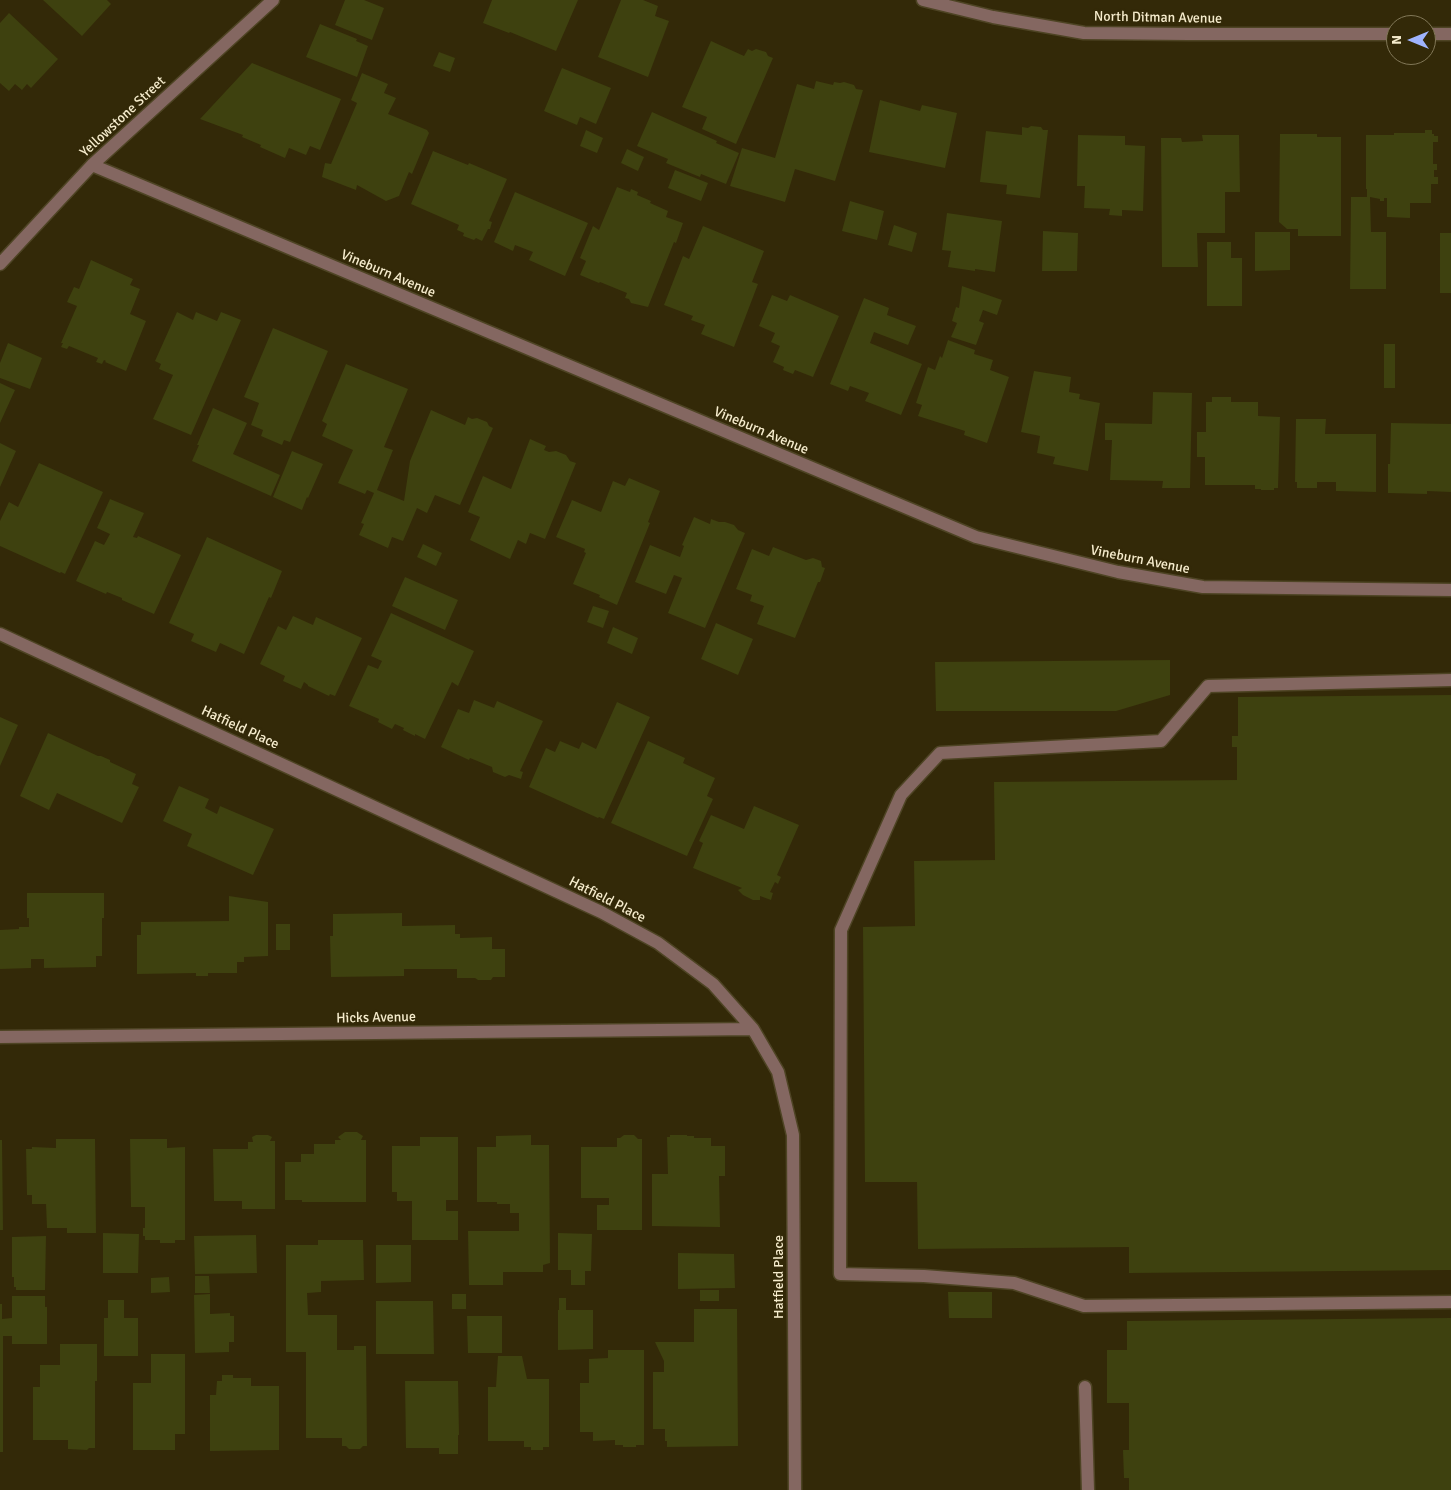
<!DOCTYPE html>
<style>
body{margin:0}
#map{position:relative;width:1451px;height:1490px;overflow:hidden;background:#332908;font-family:Signika,sans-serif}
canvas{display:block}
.north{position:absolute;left:1386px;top:15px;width:50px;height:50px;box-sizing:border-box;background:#332908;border:1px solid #817757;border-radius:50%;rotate:270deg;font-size:14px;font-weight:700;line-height:20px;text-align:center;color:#f6eccd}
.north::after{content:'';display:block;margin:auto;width:18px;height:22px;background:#9fb3fd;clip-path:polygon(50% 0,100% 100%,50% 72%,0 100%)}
</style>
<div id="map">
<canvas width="1451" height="1490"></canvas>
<div class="north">N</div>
</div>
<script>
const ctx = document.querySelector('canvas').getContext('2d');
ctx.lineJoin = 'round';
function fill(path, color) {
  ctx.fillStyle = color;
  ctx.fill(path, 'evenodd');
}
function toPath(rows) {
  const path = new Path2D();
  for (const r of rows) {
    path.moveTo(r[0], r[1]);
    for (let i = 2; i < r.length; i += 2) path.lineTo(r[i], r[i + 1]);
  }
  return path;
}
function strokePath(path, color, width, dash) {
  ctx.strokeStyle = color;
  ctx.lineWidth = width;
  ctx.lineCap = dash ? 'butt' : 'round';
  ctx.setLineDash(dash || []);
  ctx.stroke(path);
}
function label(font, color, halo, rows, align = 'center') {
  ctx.font = font + ' Signika,sans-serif';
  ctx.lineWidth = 4.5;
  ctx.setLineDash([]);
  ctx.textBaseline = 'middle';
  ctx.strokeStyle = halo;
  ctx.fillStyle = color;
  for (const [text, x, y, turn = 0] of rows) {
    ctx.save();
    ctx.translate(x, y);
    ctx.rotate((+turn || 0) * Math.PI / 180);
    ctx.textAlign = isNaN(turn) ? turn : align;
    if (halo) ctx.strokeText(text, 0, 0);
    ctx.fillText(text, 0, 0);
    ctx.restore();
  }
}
fill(toPath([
 [43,0,107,0,111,4,82,36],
 [345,0,364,0,384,8,372,40,335,25],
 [492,0,578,0,556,51,510,32,509,33,483,23],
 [621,0,643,0,658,6,655,16,669,21,648,77,598,57],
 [9,13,58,59,31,88,27,84,22,90,15,84,9,91,0,83,0,23],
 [320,24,357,39,356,41,368,46,357,77,306,57],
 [711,41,744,56,748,49,752,51,756,49,766,52,768,56,773,58,736,144,702,129,707,117,682,107],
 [439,52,455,58,450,72,433,66],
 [252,63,341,99,320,150,310,146,306,155,289,148,285,158,260,147,261,145,242,137,243,135,200,119],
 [562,68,611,88,596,124,580,117,577,125,544,111],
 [362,73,388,84,384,93,396,98,388,114,427,130,429,133,412,174,409,172,399,196,386,201,357,185,356,190,322,177,325,163,331,164,357,103,351,100],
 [816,81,833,85,834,82,840,83,844,82,854,85,856,89,863,90,835,181,795,169,785,202,730,186,742,148,775,158,797,84,814,89],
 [880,100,920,111,922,105,957,113,945,168,869,152],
 [652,112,717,141,716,143,739,153,726,184,701,174,700,177,666,163,668,159,637,146],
 [1031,126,1041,127,1043,130,1048,130,1040,198,1006,194,1007,185,980,182,986,131,1022,135,1022,127,1028,128],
 [586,130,603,138,597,153,580,146],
 [1425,130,1432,130,1432,134,1434,134,1434,136,1438,136,1438,142,1433,142,1433,164,1437,164,1437,170,1434,170,1434,177,1438,177,1438,184,1431,184,1431,203,1410,203,1410,218,1387,217,1387,198,1384,198,1384,201,1380,201,1380,199,1370,197,1371,232,1386,232,1386,289,1350,289,1351,197,1367,197,1367,189,1366,189,1366,135,1394,135,1394,133,1425,133],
 [1280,134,1317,134,1317,137,1341,137,1341,236,1298,236,1298,229,1287,229,1279,222],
 [1078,135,1125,136,1125,145,1145,146,1143,211,1122,210,1122,216,1109,215,1110,209,1084,208,1085,186,1077,186],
 [1202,135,1239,135,1240,192,1225,192,1225,233,1197,233,1198,267,1162,267,1161,138,1181,138,1182,142,1203,141],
 [627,149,644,157,638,171,621,163],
 [433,151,468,165,469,163,507,179,489,221,492,222,490,229,488,229,482,241,476,238,474,240,463,236,464,233,457,230,459,225,411,204],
 [675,170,708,183,701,201,668,188],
 [617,187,630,192,631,189,638,192,637,195,651,201,650,203,668,211,666,217,683,223,676,243,674,242,648,307,631,303,629,299,625,298,627,293,600,282,599,283,580,275,586,261,580,258,593,226,599,230],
 [515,192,588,223,565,276,529,260,533,252,515,245,513,251,494,242],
 [850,201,884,211,877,240,842,231],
 [947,213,1002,221,995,272,975,269,975,271,948,267,951,251,942,250],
 [894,225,917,233,912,252,888,245],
 [703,226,764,251,752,282,758,284,734,347,701,334,705,325,691,320,693,316,664,305,683,256,689,259],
 [1043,231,1078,233,1077,271,1042,271],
 [1255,232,1290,232,1290,270,1255,271],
 [1440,233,1451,233,1451,293,1440,293],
 [1207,242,1231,242,1231,258,1242,258,1242,306,1207,306],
 [91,260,133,279,130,285,140,289,130,314,146,321,126,371,105,362,106,361,104,360,102,364,96,362,98,358,69,346,67,349,61,347,63,343,61,343,77,306,67,302,74,287,79,289],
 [962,286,1002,300,997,315,983,310,979,321,984,323,976,345,951,337,957,323,952,321,956,307,959,308],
 [772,295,787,301,790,295,839,316,813,377,795,370,793,374,783,370,784,367,773,362,780,346,771,342,775,333,759,326],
 [864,298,889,308,887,315,916,326,908,345,874,332,870,343,922,364,901,415,865,401,869,393,850,386,848,391,830,384],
 [177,312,193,320,196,312,217,321,221,312,241,320,191,435,153,419,173,375,159,369,161,364,155,361],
 [273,328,328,351,290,442,284,440,282,445,261,436,263,430,251,425,259,403,244,397],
 [948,340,975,350,974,354,993,360,990,370,1009,377,987,443,964,435,965,431,918,416,922,405,916,403,928,367,935,370,940,356,942,358],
 [8,343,42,358,30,389,0,378,0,363],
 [1384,344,1395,344,1395,388,1384,388],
 [346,364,408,389,384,447,393,450,377,490,404,501,410,461,431,410,465,425,468,417,472,419,477,418,487,422,489,426,493,428,460,505,435,495,427,513,417,508,403,541,392,537,388,548,359,535,364,524,361,523,374,493,367,490,365,494,338,483,353,450,322,436,327,424,322,421],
 [1034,371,1071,377,1069,392,1080,394,1079,399,1100,403,1088,471,1053,464,1055,457,1037,453,1040,436,1021,432],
 [0,383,15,390,0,423],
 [1153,392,1192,393,1190,488,1162,488,1163,481,1110,480,1112,440,1105,440,1105,423,1152,424],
 [1212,397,1231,397,1231,402,1258,402,1258,416,1280,417,1278,488,1274,488,1274,490,1261,490,1261,489,1255,489,1255,485,1205,485,1205,457,1197,457,1197,432,1206,432,1206,402,1212,402],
 [213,408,247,423,233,454,280,475,271,496,192,461,199,445,197,445],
 [1296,419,1326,419,1325,434,1376,434,1376,492,1336,491,1336,482,1317,482,1317,488,1297,488,1297,482,1295,482],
 [1391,423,1451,424,1451,492,1427,491,1427,494,1388,493,1388,464,1390,464],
 [530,439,546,446,544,450,549,452,556,451,566,455,570,461,576,463,545,539,530,533,526,544,518,540,510,559,470,540,480,517,468,512,483,476,511,489],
 [0,443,16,451,0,487],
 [292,451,323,464,308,498,307,497,302,510,273,497],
 [39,463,103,492,65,574,61,572,60,573,0,546,0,521,9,502,18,507],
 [629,478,660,491,648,522,650,523,617,605,599,597,600,595,573,584,586,553,584,552,585,549,556,537,572,500,601,512,613,481,625,486],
 [110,499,144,513,133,537,137,538,138,536,181,555,154,614,122,600,122,598,107,592,106,594,76,581,95,541,104,545,110,534,97,528],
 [694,517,710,524,711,519,719,522,725,522,734,525,738,530,745,533,705,628,668,613,682,578,674,575,666,594,635,582,650,545,680,557,684,546,682,545],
 [207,537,282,571,271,598,269,597,244,654,220,643,216,652,191,641,194,634,169,623],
 [423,544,442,553,436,566,417,557],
 [773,547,806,560,813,558,821,561,822,567,825,568,820,582,818,582,795,638,757,624,764,606,750,601,752,595,736,589,752,549,769,556],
 [405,577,458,600,445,630,392,606],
 [593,606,609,611,603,628,587,622],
 [391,613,474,651,458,686,452,682,425,739,415,734,415,736,403,730,404,728,395,724,392,729,378,722,379,719,349,706,368,665,378,669,382,661,371,656],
 [293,616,313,625,316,617,362,638,335,696,330,694,329,696,308,686,308,685,304,682,301,689,283,681,285,676,260,664,278,626,286,630],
 [716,623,753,639,738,675,701,659],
 [613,627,638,638,632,654,607,643],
 [1170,660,1170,695,1116,711,936,711,935,662],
 [1451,695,1451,1270,1129,1273,1129,1247,918,1249,917,1182,865,1182,863,927,915,926,914,861,995,860,994,782,1237,780,1237,747,1232,747,1232,736,1238,736,1238,697],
 [474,700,494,708,497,701,543,721,520,771,523,772,521,779,509,775,505,777,493,772,492,767,470,758,469,760,441,747,458,709,469,713],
 [617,702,650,717,604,819,599,817,598,818,529,787,546,748,555,752,560,741,579,749,582,742,596,749],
 [0,717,18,725,0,766],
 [48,733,98,756,101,756,110,760,110,762,136,774,132,784,139,787,122,823,57,793,49,810,20,796],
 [648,741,685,758,683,763,715,778,707,796,713,799,687,856,611,823],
 [179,786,209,799,205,808,217,814,220,806,274,829,253,875,187,846,192,834,163,821],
 [754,806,799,825,777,875,781,877,778,884,775,882,770,892,773,893,771,900,760,896,760,900,753,900,743,895,738,890,742,888,693,868,703,843,699,841,711,815,744,829],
 [27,893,104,893,104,918,102,918,102,956,96,956,96,967,44,968,44,959,31,959,31,968,0,969,0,930,19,929,19,927,29,927,29,918,27,918],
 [229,896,268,902,268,956,244,957,244,962,237,962,237,973,208,973,208,976,196,976,196,973,137,974,137,935,141,935,141,922,229,921],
 [402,913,402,926,455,925,455,934,460,934,460,938,492,937,492,949,505,949,505,977,493,977,491,980,478,980,475,978,457,978,457,969,404,969,404,976,331,977,330,936,333,936,333,914],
 [276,924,290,924,290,950,276,950],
 [345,1132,357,1132,363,1136,361,1140,366,1140,366,1202,302,1202,302,1200,285,1200,285,1162,301,1162,301,1154,314,1154,314,1144,335,1144,335,1140,341,1140,338,1137],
 [256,1135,268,1135,272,1137,270,1141,275,1141,275,1209,242,1209,242,1201,214,1201,213,1149,248,1149,248,1142,253,1142,252,1137],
 [531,1135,531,1145,549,1145,550,1263,543,1265,543,1272,503,1272,503,1285,469,1285,468,1231,519,1231,519,1213,510,1213,510,1204,497,1204,497,1202,477,1202,477,1147,496,1147,496,1136],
 [624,1135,634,1135,638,1139,642,1139,642,1230,597,1230,597,1205,609,1205,609,1198,581,1198,581,1147,617,1147,617,1138,620,1138],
 [670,1135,687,1135,687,1136,694,1136,694,1138,711,1138,711,1146,725,1146,725,1176,719,1176,720,1227,652,1226,652,1174,668,1174,667,1137,670,1137],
 [420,1137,458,1137,458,1200,446,1200,446,1211,458,1211,458,1240,412,1240,412,1201,397,1201,397,1192,392,1192,392,1146,420,1146],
 [56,1139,95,1139,96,1233,67,1233,67,1228,47,1228,46,1204,32,1204,32,1195,27,1195,26,1149,32,1149,32,1147,56,1148],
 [130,1139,167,1139,167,1148,185,1147,185,1240,175,1240,175,1243,160,1243,160,1240,145,1240,145,1236,143,1236,143,1228,145,1228,145,1207,131,1207],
 [0,1140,2,1140,3,1230,0,1230],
 [103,1233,139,1234,138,1273,103,1273],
 [558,1233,592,1234,591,1271,585,1271,585,1285,571,1285,571,1270,558,1270],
 [256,1235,257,1273,195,1274,194,1236],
 [46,1236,45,1290,16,1290,16,1287,14,1287,14,1277,12,1277,12,1237],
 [318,1240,363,1240,364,1280,321,1281,321,1292,307,1293,308,1315,337,1315,337,1350,354,1350,354,1346,366,1346,367,1446,363,1446,360,1449,349,1449,346,1446,342,1446,342,1438,306,1438,306,1352,286,1352,286,1245,318,1245],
 [376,1245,411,1245,411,1282,376,1283],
 [678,1253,734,1254,735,1288,678,1289],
 [195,1276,209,1276,210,1293,195,1293],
 [169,1277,170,1292,151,1293,151,1278],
 [700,1290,719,1290,719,1301,700,1301],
 [948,1292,992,1292,992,1318,949,1318],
 [210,1294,210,1314,230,1313,230,1316,234,1316,234,1342,229,1342,229,1352,195,1353,194,1295],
 [452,1294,466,1294,466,1309,452,1309],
 [12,1296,45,1296,45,1307,47,1307,47,1344,12,1344,12,1336,3,1336,3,1452,0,1452,0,1304,2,1304,2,1319,12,1318],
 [559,1298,566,1298,566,1310,593,1310,593,1349,558,1350,558,1310,559,1310],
 [108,1300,124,1300,124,1318,138,1318,138,1356,104,1356,104,1318,108,1318],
 [376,1301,433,1301,434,1354,376,1354],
 [694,1309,737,1309,738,1446,667,1447,667,1441,665,1441,665,1429,653,1429,653,1372,664,1372,664,1361,655,1342,694,1342],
 [467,1316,502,1316,502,1353,468,1353],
 [1451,1318,1451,1490,1129,1490,1129,1478,1124,1478,1123,1450,1129,1450,1129,1403,1107,1403,1107,1350,1127,1350,1127,1321],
 [60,1344,97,1344,97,1381,95,1381,95,1448,89,1448,87,1450,68,1449,68,1440,33,1440,33,1387,40,1387,40,1365,60,1365],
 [608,1350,644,1350,644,1445,636,1445,636,1447,623,1447,623,1445,615,1445,615,1440,593,1441,593,1432,580,1432,580,1383,589,1383,589,1359,608,1358],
 [151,1354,185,1354,185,1434,175,1434,175,1450,133,1450,133,1383,151,1383],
 [498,1356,522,1356,527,1379,549,1379,549,1447,543,1447,543,1450,531,1450,531,1447,524,1447,524,1441,488,1441,488,1387,496,1387],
 [222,1375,233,1375,233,1378,251,1378,251,1386,279,1386,279,1450,210,1451,210,1395,216,1395,217,1381,222,1381],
 [405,1381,458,1381,459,1435,458,1435,458,1454,439,1454,439,1448,406,1448]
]), '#3e410f');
const service = toPath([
 [1451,680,1208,686,1161,741,940,753,901,795,841,930,840,1274,924,1276,1014,1283,1084,1306,1451,1302],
 [1085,1387,1088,1490]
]);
const minor = toPath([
 [923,0,993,17,1084,33,1189,34,1396,34],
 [1426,34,1451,34],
 [92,165,976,537,1118,572,1203,587,1451,590],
 [0,264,92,165,273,0],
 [0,634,601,912,658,943,713,984,753,1029,778,1072,793,1135,795,1490],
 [0,1037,753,1029]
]);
strokePath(service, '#4e4424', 15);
strokePath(minor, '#4e4424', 15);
strokePath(service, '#846761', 12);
strokePath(minor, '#846761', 12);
label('14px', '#f6eccd', '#332908', [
 ["North Ditman Avenue",1158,18,1],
 ["Yellowstone Street",123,117,-43],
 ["Vineburn Avenue",388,274,23],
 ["Vineburn Avenue",761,431,23],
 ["Vineburn Avenue",1140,560,11],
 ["Hatfield Place",240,728,25],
 ["Hatfield Place",607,900,27],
 ["Hicks Avenue",376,1018,-1],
 ["Hatfield Place",779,1277,-90]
]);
</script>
